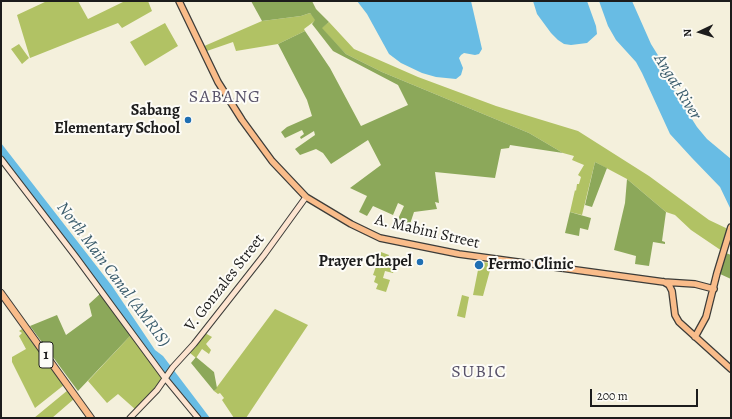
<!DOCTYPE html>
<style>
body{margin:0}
#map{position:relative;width:732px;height:419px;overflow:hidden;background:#f4f0dc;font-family:Alegreya,serif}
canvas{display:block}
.frame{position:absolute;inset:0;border:2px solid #1c1c1c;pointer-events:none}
.north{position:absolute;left:680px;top:12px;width:40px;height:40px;-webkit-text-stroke:3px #fdfcf7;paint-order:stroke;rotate:266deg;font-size:11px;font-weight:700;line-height:16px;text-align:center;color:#1c1c1c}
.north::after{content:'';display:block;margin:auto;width:14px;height:18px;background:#1c1c1c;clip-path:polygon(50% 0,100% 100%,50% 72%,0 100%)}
.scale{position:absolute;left:590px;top:389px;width:108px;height:18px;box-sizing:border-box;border:2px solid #1c1c1c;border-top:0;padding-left:5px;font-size:12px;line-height:14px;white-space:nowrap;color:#1c1c1c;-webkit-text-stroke:3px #fdfcf7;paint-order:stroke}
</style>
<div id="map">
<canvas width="732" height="419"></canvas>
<div class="frame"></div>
<div class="north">N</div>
<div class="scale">200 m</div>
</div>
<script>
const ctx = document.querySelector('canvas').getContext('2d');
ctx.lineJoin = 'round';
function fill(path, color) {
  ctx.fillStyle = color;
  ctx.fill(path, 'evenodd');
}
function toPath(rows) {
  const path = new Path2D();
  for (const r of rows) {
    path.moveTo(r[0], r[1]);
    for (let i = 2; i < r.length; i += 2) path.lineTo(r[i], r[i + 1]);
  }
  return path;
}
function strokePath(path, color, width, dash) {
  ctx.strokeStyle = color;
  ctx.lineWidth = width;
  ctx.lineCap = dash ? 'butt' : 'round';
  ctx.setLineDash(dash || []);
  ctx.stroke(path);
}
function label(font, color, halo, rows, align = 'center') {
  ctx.font = font + ' Alegreya,serif';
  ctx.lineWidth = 4;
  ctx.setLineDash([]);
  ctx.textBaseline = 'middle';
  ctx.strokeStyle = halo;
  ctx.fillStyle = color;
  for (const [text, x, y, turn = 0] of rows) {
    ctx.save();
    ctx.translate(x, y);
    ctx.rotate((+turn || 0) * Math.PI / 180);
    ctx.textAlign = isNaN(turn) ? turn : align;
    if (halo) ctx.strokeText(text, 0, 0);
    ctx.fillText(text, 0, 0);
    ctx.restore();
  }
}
fill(toPath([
 [47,1,78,1,88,19,125,1,148,1,152,11,122,28,118,23,30,58,17,15],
 [310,13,316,20,304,29,305,31,278,44,236,51,233,42,204,52,202,47,262,21,301,16],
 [329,22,354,49,418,77,496,106,578,131,649,176,709,220,728,229,722,251,691,230,675,215,666,212,627,179,595,162,582,215,570,212,575,190,576,191,577,184,579,184,581,177,578,175,584,165,572,160,574,156,563,153,529,133,382,72,346,54,321,28],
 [165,23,178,46,145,66,130,42],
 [19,44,29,58,22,64,11,49],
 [381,252,389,255,386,262,396,265,393,273,385,271,383,278,390,280,386,292,376,289,378,284,374,282,376,276,373,275],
 [482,262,492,263,483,296,473,295,478,270,481,270],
 [462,295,469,297,465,318,457,316],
 [275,309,308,325,246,418,234,418,222,400,224,398,220,393,218,394,214,391],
 [22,329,64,385,35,408,12,362,12,357,26,349,19,336,22,333,19,331],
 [205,333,212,337,206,344,211,350,209,354,202,349,196,358,190,353],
 [131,335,162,378,147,399,136,410,118,394,107,403,88,381],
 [68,390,74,399,52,418,34,418]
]), '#b1c264');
fill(toPath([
 [251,1,312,1,316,9,329,22,322,28,346,54,382,72,529,133,563,153,510,145,509,148,501,149,495,178,435,172,439,203,435,202,437,209,414,212,410,224,398,219,404,206,398,203,393,215,373,206,367,216,359,212,367,196,350,188,381,165,368,140,331,164,323,153,316,149,300,155,295,149,315,135,314,131,301,139,300,137,304,134,302,130,285,138,281,132,287,127,312,116,307,100,278,44,305,31,330,68,361,126,408,105,398,85,333,51,312,24,315,20,310,13,301,16,262,21],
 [595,162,607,168,592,207,585,205],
 [627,179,666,212,662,241,665,242,665,244,653,242,649,266,635,264,636,256,614,250,625,203],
 [570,212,591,218,588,230,580,228,579,236,565,233],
 [726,253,731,255,731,279,720,274],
 [101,293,131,335,78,391,30,326,57,315,66,335,92,316,89,304],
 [196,357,214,372,217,388,214,391,191,363]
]), '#8ca85a');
fill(toPath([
 [357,1,471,1,482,49,479,54,475,55,464,53,461,55,459,58,463,68,461,75,456,79,436,77,422,73,401,63,389,54,367,14],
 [533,1,587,1,596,26,597,34,587,43,571,45,564,44,558,40,551,33,537,14],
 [599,1,632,1,651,44,669,73,681,102,697,127,707,139,731,159,731,210,720,187,692,158,670,134,642,73,636,62,616,40,608,26],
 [1,143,112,286,155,350,163,356,210,418,200,418,162,370,1,156]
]), '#68bce4');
const secondary = toPath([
 [1,159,76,257,165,378,198,418],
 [130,418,157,390,173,367,194,344,264,255,306,197]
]);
const primary = toPath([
 [179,1,218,82,242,120,272,161,306,197,351,224,380,238,459,254,664,282,695,284,714,289],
 [664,282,669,285,672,291,675,315,679,322,731,369],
 [695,337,706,317,717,273,731,227]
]);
const highway = toPath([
 [1,293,91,418]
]);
strokePath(secondary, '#3c3c39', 7);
strokePath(primary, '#3c3c39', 8);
strokePath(highway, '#3c3c39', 8);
strokePath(secondary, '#fde4d0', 5);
strokePath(primary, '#f9bc8a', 5.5);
strokePath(highway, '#f9bc8a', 6);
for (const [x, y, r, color] of [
 [188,120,4,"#1f6fb2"],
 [420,262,4,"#1f6fb2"],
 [479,265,5,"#1f6fb2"]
]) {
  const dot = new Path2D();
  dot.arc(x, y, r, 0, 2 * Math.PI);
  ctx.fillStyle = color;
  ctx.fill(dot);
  strokePath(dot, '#fdfcf7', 1.5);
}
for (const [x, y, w] of [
 [46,355,14]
]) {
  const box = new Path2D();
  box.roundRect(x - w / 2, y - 13, w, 26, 3);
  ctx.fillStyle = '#fdfcf7';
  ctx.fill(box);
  strokePath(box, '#1c1c1c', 1);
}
label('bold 15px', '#1c1c1c', null, [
 ["1",46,355]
]);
label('bold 16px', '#1c1c1c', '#fdfcf7', [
 ["Sabang",180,111],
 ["Elementary School",180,129],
 ["Prayer Chapel",412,262],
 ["Fermo Clinic",488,265,"left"]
], 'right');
label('16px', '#1c1c1c', '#fdfcf7', [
 ["A. Mabini Street",427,232,13],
 ["V. Gonzales Street",225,283,-52]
]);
label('italic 17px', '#3a5c6c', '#fdfcf7', [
 ["Angat River",677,87,58],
 ["North Main Canal (AMRIS)",113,275,53]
]);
ctx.letterSpacing = '1px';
label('18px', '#585269', '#fdfcf7', [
 ["SABANG",225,98],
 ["SUBIC",479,373]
]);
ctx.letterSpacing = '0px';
</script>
